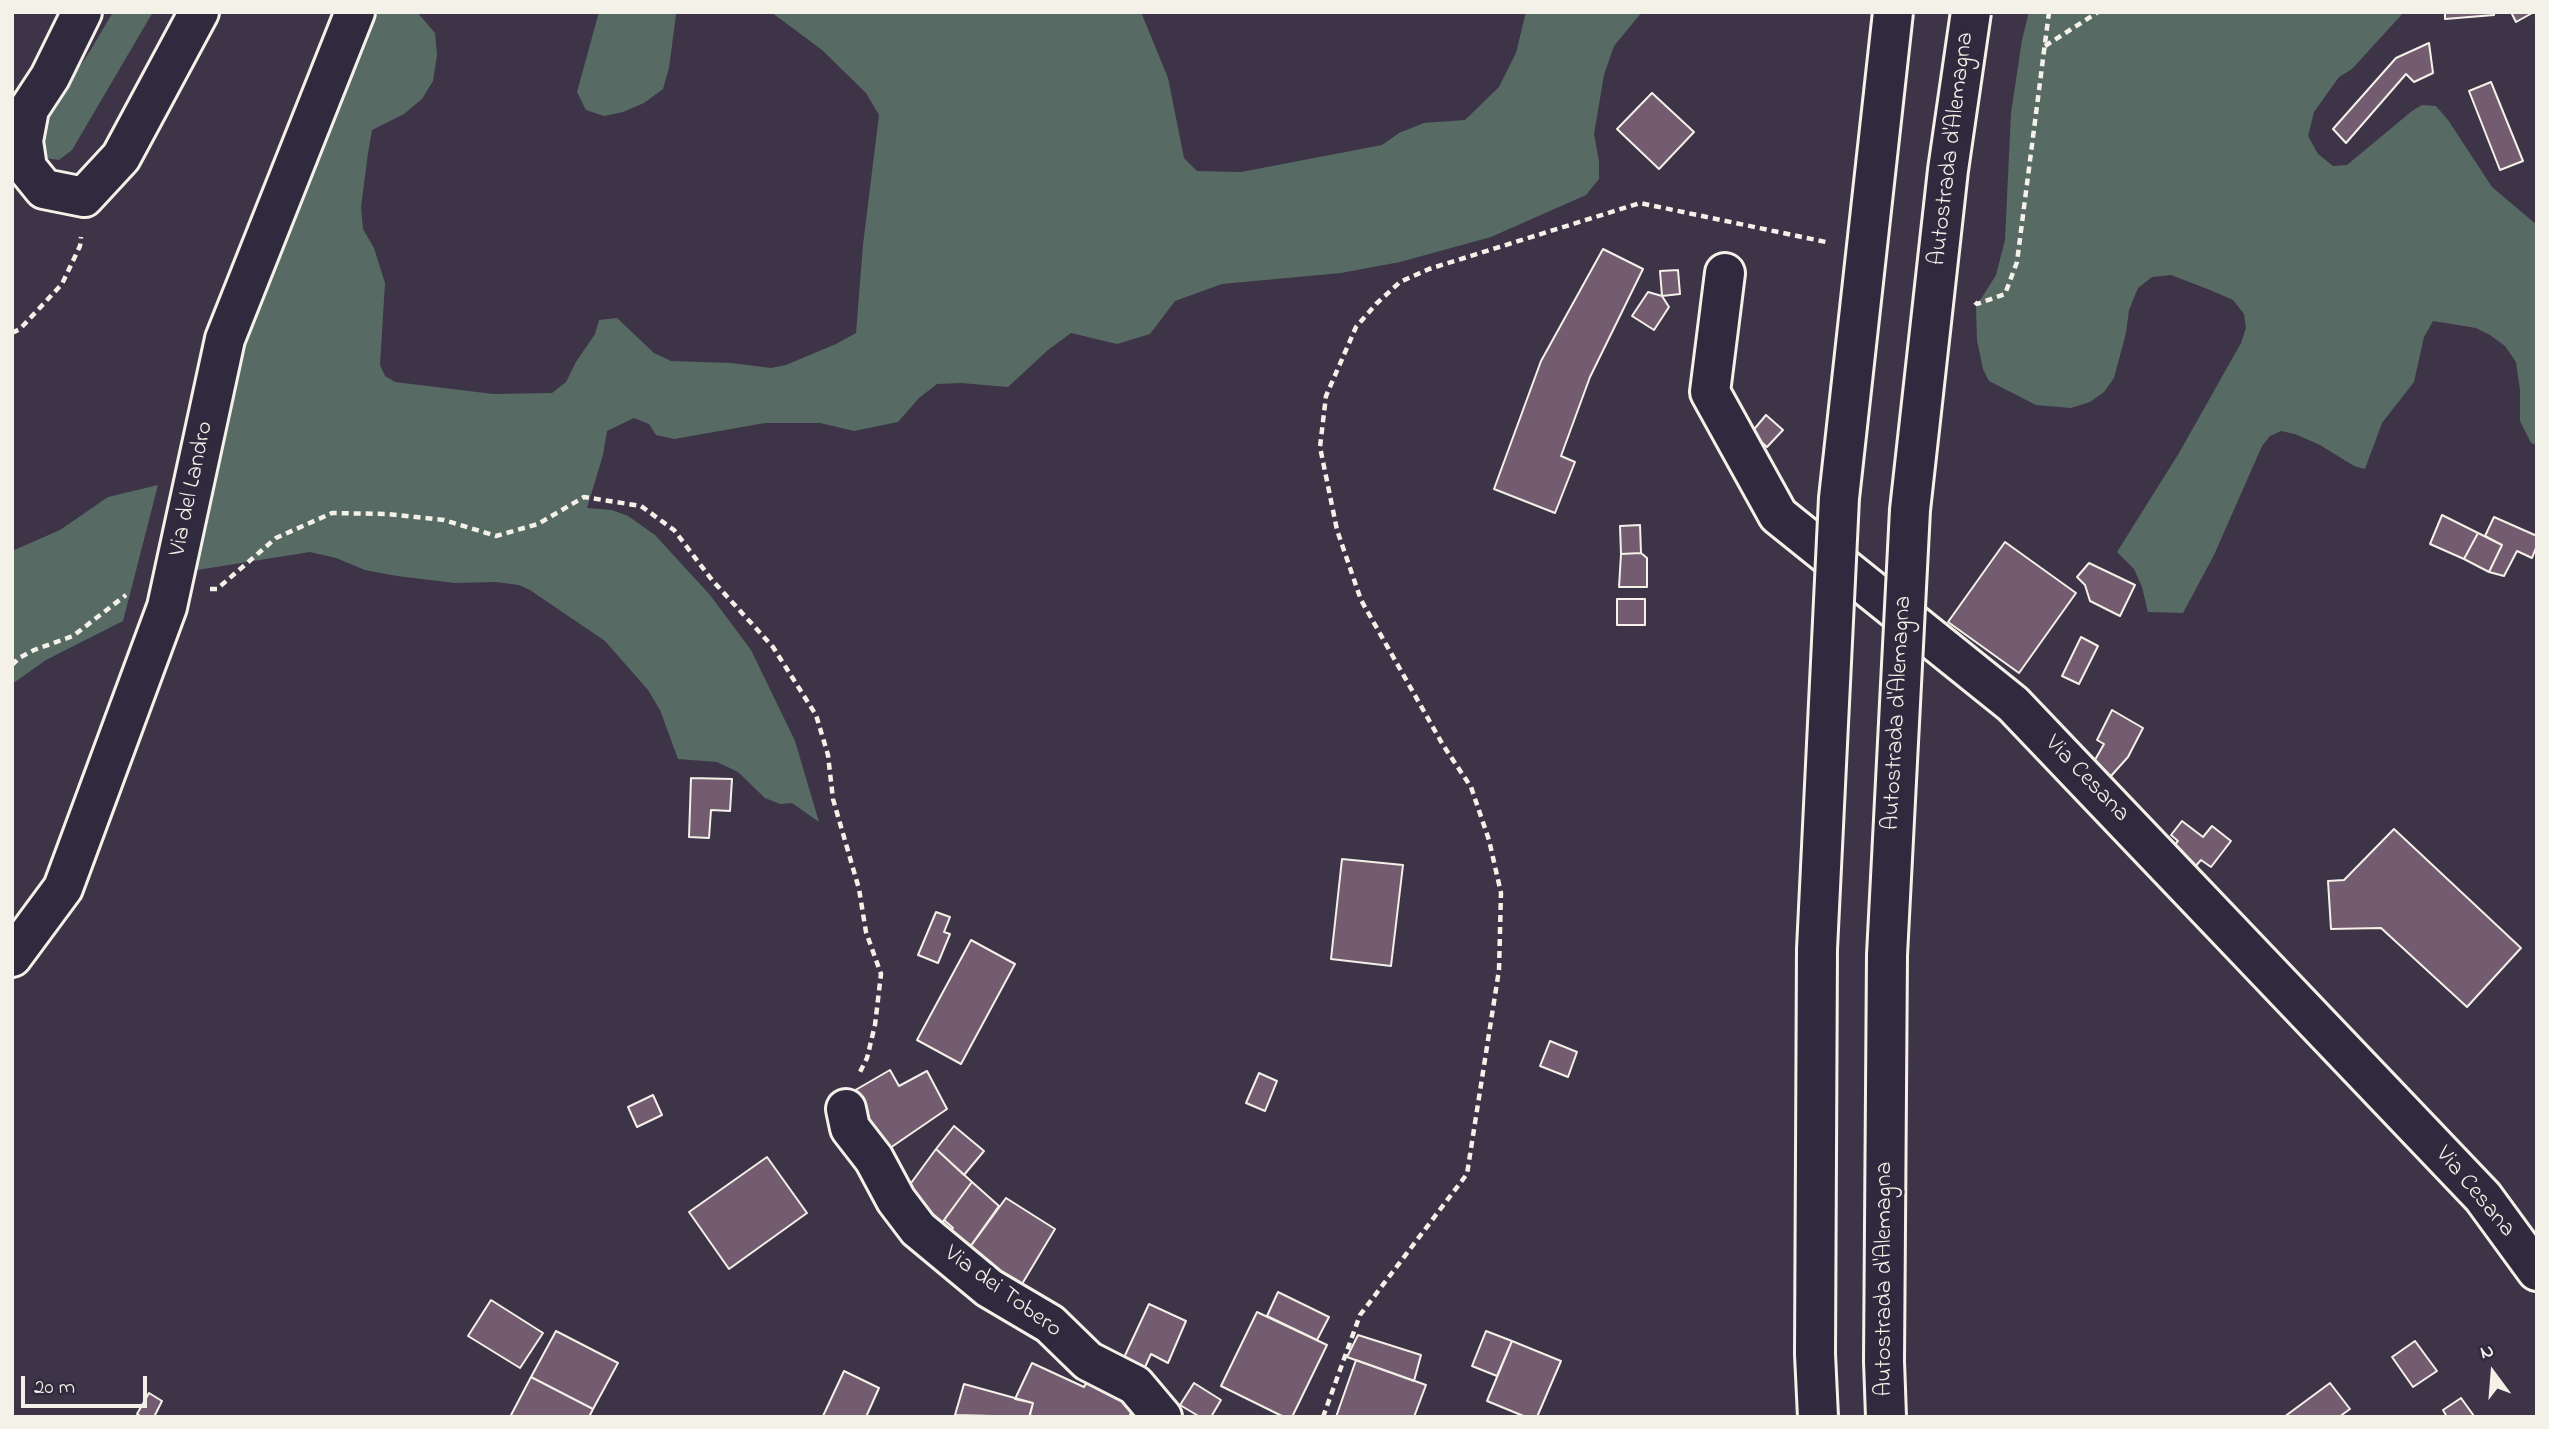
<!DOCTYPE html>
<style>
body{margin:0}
#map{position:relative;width:2549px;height:1429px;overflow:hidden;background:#3d3447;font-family:"Indie Flower",sans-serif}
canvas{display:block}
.frame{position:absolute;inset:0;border:14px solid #f4f1e8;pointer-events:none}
.north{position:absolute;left:2458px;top:1338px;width:70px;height:70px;-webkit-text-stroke:5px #2f2a3d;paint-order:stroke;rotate:344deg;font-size:19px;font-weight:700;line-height:28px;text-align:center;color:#f4f1e8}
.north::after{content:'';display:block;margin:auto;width:24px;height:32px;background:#f4f1e8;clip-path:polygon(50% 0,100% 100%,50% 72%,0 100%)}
.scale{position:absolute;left:21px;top:1376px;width:126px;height:32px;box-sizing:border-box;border:4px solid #f4f1e8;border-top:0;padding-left:9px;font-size:21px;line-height:24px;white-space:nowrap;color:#f4f1e8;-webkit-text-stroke:5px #2f2a3d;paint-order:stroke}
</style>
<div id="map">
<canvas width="2549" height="1429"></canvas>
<div class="frame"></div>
<div class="north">N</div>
<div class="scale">20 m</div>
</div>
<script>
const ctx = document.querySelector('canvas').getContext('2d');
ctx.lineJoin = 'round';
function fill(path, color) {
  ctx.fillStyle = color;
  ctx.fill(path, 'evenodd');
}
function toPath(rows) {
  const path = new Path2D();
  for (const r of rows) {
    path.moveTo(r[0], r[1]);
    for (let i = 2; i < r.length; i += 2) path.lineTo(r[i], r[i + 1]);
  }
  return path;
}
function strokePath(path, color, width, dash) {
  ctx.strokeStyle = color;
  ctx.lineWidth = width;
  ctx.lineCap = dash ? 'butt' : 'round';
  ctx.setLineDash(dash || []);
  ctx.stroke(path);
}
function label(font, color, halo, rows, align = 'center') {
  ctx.font = font + ' "Indie Flower",sans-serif';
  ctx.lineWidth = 5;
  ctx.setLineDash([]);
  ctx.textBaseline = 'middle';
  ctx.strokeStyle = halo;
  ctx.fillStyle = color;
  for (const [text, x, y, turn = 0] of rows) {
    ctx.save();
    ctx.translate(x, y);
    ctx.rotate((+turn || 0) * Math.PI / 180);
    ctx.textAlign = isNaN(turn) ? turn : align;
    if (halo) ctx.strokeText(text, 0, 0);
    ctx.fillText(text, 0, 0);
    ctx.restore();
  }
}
fill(toPath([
 [113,12,153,12,72,150,59,160,45,158,40,127,90,51],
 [363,12,417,12,435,33,437,55,433,81,422,99,404,114,372,130,368,153,361,207,363,229,374,248,385,283,380,365,385,376,395,382,493,394,552,393,566,382,576,362,595,334,599,320,617,318,654,353,671,361,731,363,771,368,786,365,836,344,856,333,863,245,879,115,866,93,822,50,771,12,1141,12,1168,78,1184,158,1197,171,1241,172,1382,145,1399,133,1424,123,1465,120,1499,87,1516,53,1526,12,1642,12,1614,46,1604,75,1594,134,1599,161,1599,179,1586,195,1491,237,1400,262,1341,273,1222,284,1175,301,1150,334,1117,344,1071,333,1048,350,1008,387,961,383,937,384,919,398,898,422,854,431,820,423,765,423,674,439,656,435,649,424,634,418,607,431,603,455,587,508,612,510,628,516,655,535,710,595,751,650,795,741,819,822,792,803,780,804,765,798,738,772,717,762,678,759,660,710,648,690,605,641,530,590,519,585,496,582,455,583,397,576,365,570,336,558,310,552,172,574,220,380],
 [599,12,675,12,676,15,669,68,663,89,644,103,623,112,604,116,586,110,577,92],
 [2029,12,2404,12,2352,69,2339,77,2314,112,2308,136,2318,154,2333,166,2347,165,2412,111,2422,105,2436,106,2448,120,2492,187,2537,225,2537,445,2531,443,2520,421,2520,390,2516,362,2505,346,2490,335,2476,328,2433,321,2424,337,2414,382,2382,423,2365,469,2354,466,2320,445,2295,434,2281,431,2270,436,2262,446,2214,555,2183,613,2148,612,2142,587,2134,569,2117,552,2179,453,2241,343,2246,328,2244,314,2233,300,2210,290,2171,275,2152,277,2138,288,2129,310,2126,333,2114,378,2104,392,2090,402,2071,408,2036,405,1989,381,1983,369,1977,340,1976,307,1996,275,2005,240,2011,113,2022,40],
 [158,485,123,621,46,660,12,684,12,551,60,530,108,497]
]), '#576b64');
const building = toPath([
 [2445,12,2494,12,2494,15,2445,19,2445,12],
 [2511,12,2534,12,2516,22,2511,12],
 [2429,43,2433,73,2414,82,2406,74,2346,143,2333,129,2396,58,2429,43],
 [2491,82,2523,161,2500,170,2469,91,2491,82],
 [1652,93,1694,132,1659,169,1617,129,1652,93],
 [1603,249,1643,269,1590,377,1561,456,1575,462,1555,513,1494,489,1541,361,1603,249],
 [1678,270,1680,294,1662,296,1660,271,1678,270],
 [1648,292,1662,296,1669,307,1654,330,1632,316,1648,292],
 [1766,415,1783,430,1767,447,1751,433,1766,415],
 [2442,515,2478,533,2464,559,2430,544,2442,515],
 [2494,517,2537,536,2537,545,2532,558,2517,551,2504,576,2489,572,2502,545,2485,536,2494,517],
 [1640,525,1641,553,1621,554,1620,526,1640,525],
 [2478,533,2502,545,2489,572,2464,559,2478,533],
 [2005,542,2076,593,2019,673,1948,622,2005,542],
 [1641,553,1647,558,1647,587,1619,587,1621,554,1641,553],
 [2089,563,2135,585,2120,616,2090,601,2085,585,2077,577,2089,563],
 [1617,599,1645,599,1645,625,1617,625,1617,599],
 [2081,637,2098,646,2079,684,2062,676,2081,637],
 [2112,710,2143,728,2128,757,2111,776,2092,765,2104,744,2097,740,2112,710],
 [691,778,732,779,730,811,711,810,709,838,689,837,691,778],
 [2182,821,2203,837,2212,826,2231,841,2211,867,2201,860,2193,869,2170,850,2178,841,2171,835,2182,821],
 [2394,829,2521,948,2467,1007,2381,928,2331,929,2328,881,2344,880,2394,829],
 [1342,859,1403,865,1391,966,1331,959,1342,859],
 [936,912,950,917,944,932,950,934,938,963,918,955,936,912],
 [971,940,1015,964,961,1064,917,1040,971,940],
 [1550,1041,1577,1052,1568,1077,1540,1066,1550,1041],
 [890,1070,899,1086,927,1071,947,1109,874,1159,852,1092,890,1070],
 [1259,1073,1277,1081,1265,1111,1246,1103,1259,1073],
 [653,1095,662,1115,637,1127,628,1107,653,1095],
 [954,1126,984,1151,964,1175,936,1149,954,1126],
 [936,1149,972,1182,939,1227,903,1194,936,1149],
 [767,1157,807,1213,729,1269,689,1212,767,1157],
 [972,1182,999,1206,962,1258,940,1241,953,1228,944,1220,972,1182],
 [1006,1198,1055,1229,1016,1294,962,1258,1006,1198],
 [1278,1292,1329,1317,1317,1340,1267,1316,1278,1292],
 [491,1300,543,1333,520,1368,468,1336,491,1300],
 [1149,1304,1186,1321,1168,1363,1151,1354,1141,1376,1120,1366,1149,1304],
 [1257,1312,1327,1345,1292,1417,1284,1417,1221,1386,1257,1312],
 [556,1331,618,1363,593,1409,531,1377,556,1331],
 [1486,1331,1512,1341,1497,1376,1472,1366,1486,1331],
 [1358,1335,1421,1355,1414,1381,1347,1357,1358,1335],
 [1512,1341,1561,1361,1537,1417,1526,1417,1487,1401,1512,1341],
 [2415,1341,2437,1371,2413,1387,2392,1357,2415,1341],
 [1356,1360,1426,1385,1414,1417,1336,1417,1356,1360],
 [1032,1363,1084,1387,1091,1375,1138,1399,1129,1417,1033,1417,1030,1415,1033,1403,1015,1399,1032,1363],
 [844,1371,879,1388,866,1417,823,1416,844,1371],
 [531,1377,593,1409,589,1417,510,1417,531,1377],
 [1194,1383,1221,1400,1211,1417,1200,1417,1180,1405,1194,1383],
 [2330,1383,2350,1409,2339,1417,2284,1417,2330,1383],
 [964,1384,1033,1403,1029,1417,955,1415,964,1384],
 [149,1393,162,1401,154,1417,142,1417,137,1414,149,1393],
 [2461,1398,2474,1416,2447,1417,2443,1410,2461,1398]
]);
fill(building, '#735c6f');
strokePath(building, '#f4f1e8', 2);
const street = toPath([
 [82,12,50,77,29,109,23,141,27,168,44,189,84,197,121,157,199,12],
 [1725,273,1710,392,1778,515,2013,704,2483,1197,2537,1271],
 [12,957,63,888,167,607,225,339,355,12],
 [846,1109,850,1128,874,1159,896,1200,918,1229,989,1288,1050,1324,1088,1361,1135,1385,1162,1417]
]);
strokePath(street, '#f4f1e8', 44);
strokePath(toPath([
 [2045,46,2098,12],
 [1975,302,1977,304,2005,294,2017,262,2049,12],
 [12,333,20,329,62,284,80,246,81,237],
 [210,589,217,589,276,538,332,513,388,514,444,520,496,536,538,524,584,497,641,506,674,530,712,580,773,647,816,715,828,755,833,799,859,889,866,932,881,974,875,1025,867,1058,860,1072],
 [12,665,19,658,34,650,73,636,126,595],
 [1323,1417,1360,1315,1467,1174,1499,970,1501,893,1489,840,1471,787,1443,745,1361,600,1337,530,1320,447,1326,396,1356,327,1376,304,1400,282,1429,269,1640,203,1826,242]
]), '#f4f1e8', 4.5, [7, 5]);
strokePath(street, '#2f2a3d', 38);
const highwayBridge = toPath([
 [1818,1417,1815,1354,1817,949,1839,498,1893,12],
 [1886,1417,1884,1361,1887,955,1910,510,1948,170,1971,12]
]);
strokePath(highwayBridge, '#f4f1e8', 44, []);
strokePath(highwayBridge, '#2f2a3d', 38);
label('24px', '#f4f1e8', '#2f2a3d', [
 ["Autostrada d'Alemagna",1953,149,-83],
 ["Via del Landro",193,489,-78],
 ["Autostrada d'Alemagna",1899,713,-87],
 ["Via Cesana",2086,780,46],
 ["Via Cesana",2474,1193,50],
 ["Autostrada d'Alemagna",1886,1279,-90],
 ["Via dei Tobero",1002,1293,36]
]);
</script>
